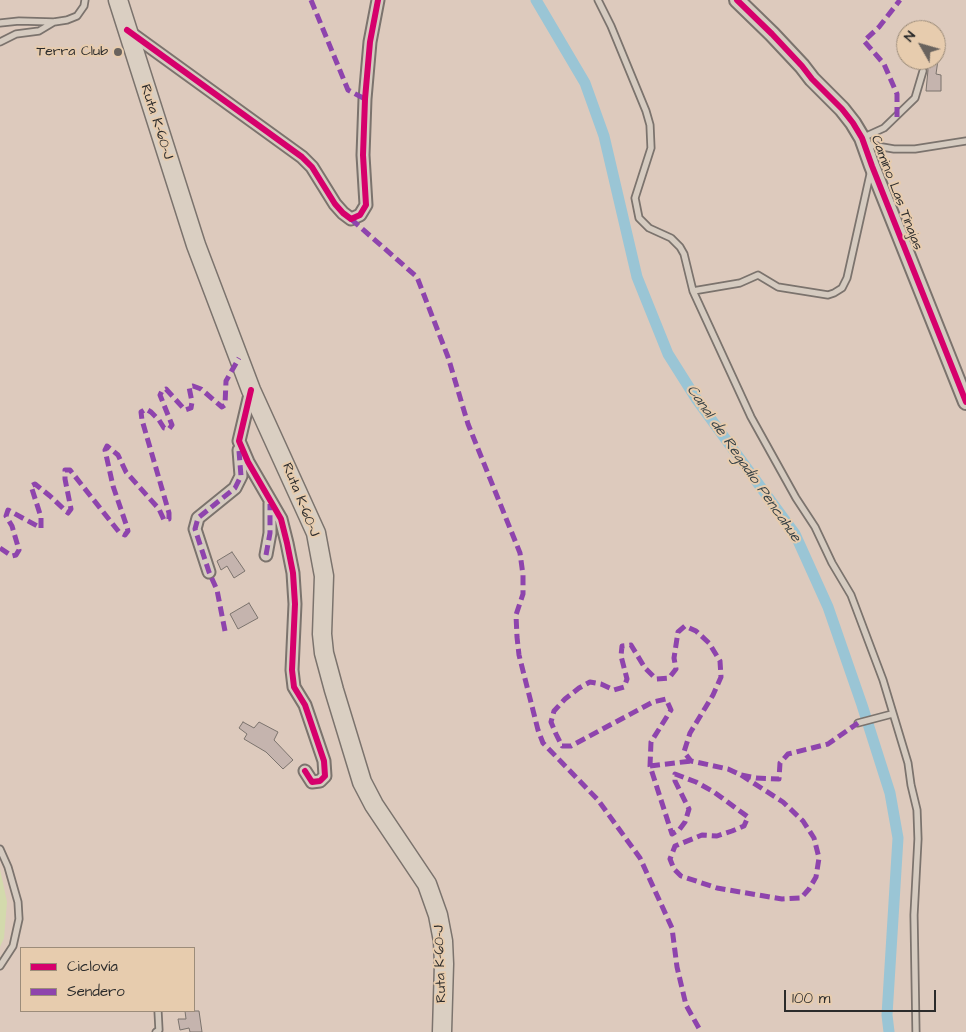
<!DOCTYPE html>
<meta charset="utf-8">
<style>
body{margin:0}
#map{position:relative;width:966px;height:1032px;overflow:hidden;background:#ddcabd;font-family:"Architects Daughter",sans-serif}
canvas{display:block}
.legend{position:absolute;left:20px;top:947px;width:175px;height:65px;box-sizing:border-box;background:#e7ccae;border:1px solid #9c8c7a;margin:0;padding:6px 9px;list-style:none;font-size:15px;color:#2b2b2b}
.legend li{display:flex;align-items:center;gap:10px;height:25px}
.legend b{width:25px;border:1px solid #9c8c7a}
.north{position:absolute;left:896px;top:20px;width:50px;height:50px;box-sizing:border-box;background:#e7ccae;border:1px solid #9c8c7a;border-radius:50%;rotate:308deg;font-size:14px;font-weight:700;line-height:20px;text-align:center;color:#2b2b2b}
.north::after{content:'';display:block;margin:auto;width:18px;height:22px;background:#69635e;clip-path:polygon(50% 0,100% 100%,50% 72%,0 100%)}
.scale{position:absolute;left:784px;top:990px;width:152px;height:22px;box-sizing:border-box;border:2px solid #2b2b2b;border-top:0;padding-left:6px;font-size:15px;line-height:18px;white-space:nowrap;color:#2b2b2b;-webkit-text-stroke:4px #e7ccae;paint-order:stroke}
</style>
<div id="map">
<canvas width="966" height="1032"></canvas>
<ul class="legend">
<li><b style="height:6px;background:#d6006c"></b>Ciclovía</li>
<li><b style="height:6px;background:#8e44ad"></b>Sendero</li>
</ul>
<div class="north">N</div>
<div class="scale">100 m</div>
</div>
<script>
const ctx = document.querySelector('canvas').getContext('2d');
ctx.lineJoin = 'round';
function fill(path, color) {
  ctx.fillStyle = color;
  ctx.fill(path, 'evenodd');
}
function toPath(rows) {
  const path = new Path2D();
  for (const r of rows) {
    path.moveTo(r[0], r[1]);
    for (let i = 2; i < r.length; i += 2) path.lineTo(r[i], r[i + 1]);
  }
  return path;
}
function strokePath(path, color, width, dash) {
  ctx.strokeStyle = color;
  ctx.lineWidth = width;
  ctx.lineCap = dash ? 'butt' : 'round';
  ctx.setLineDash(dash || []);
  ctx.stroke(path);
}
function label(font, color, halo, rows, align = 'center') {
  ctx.font = font + ' "Architects Daughter",sans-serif';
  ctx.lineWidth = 4;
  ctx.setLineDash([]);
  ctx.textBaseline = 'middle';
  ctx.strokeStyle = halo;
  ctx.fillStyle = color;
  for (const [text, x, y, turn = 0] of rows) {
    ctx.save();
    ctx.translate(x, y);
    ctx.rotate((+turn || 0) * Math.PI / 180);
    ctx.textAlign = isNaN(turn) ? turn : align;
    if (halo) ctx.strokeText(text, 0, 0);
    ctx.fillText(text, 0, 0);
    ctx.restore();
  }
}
fill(toPath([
 [0,869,7,902,4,938,0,947]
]), '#d3daac');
strokePath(toPath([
 [536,0,585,83,604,136,637,277,668,354,697,400,795,534,828,607,862,705,890,793,898,838,887,1015,889,1032]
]), '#9ac5d5', 11);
const building = toPath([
 [926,60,938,60,936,74,941,75,941,91,926,91,928,70,926,60],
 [232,552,245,571,234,578,227,566,221,570,217,561,232,552],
 [249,603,258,618,238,629,230,614,249,603],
 [243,722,254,728,259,722,278,732,274,740,293,760,283,769,266,752,244,739,247,734,239,728,243,722],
 [185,1011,199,1011,202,1032,190,1032,189,1028,180,1030,178,1019,186,1019,185,1011]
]);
fill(building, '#c5b4ae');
strokePath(building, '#7b736d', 1);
const service = toPath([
 [598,0,611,26,646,111,650,125,651,148,635,198,639,218,649,228,671,238,680,247,684,254,693,291,751,417,796,498,815,527,832,563,851,595,883,680,908,763,911,785,917,810,918,839,914,915,916,1032],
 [0,23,19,21,54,22,67,20,77,16,84,6,85,0],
 [0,42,16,34,39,31,54,22],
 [862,138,884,128,915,98,923,71],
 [865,144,894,149,915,149,966,141],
 [693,291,740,283,758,275,778,287,828,295,834,293,842,288,847,278,871,170],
 [858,723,892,714],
 [0,849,8,867,18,902,19,919,13,946,0,966],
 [156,1032,159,1030,158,1011]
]);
const minor = toPath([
 [128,31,302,157,312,167,335,204,343,213,351,219,360,215,366,205,363,155,365,99,370,42,378,0],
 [251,390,239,441,248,462,281,519,287,543,293,573,295,604,292,670,294,687,305,705,324,761,325,776,320,781,312,782,305,771],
 [266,555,270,533,270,503],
 [209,572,195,529,198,518,235,488,241,476,239,450]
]);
const tertiary = toPath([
 [737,0,772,34,802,66,812,79,842,109,853,123,862,138,872,166,966,402]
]);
const primary = toPath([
 [118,0,196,245,251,390,316,533,324,576,322,634,324,653,334,690,362,782,374,805,427,884,438,915,443,941,444,964,442,1032]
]);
strokePath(service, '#7b736d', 9);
strokePath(minor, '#7b736d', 15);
strokePath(tertiary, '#7b736d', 18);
strokePath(primary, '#7b736d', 21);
strokePath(service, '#d5cbc0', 5.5);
strokePath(minor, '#d5cbc0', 11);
strokePath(tertiary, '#d5cbc0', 14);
strokePath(primary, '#dacfc2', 18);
strokePath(toPath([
 [311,0,348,90,365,99],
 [897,117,897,94,884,64,864,41,879,27,900,0],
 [351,219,417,277,448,357,468,424,520,553,523,575,523,594,516,615,517,637,519,655,538,730,543,743,598,800,640,858,672,928,677,967,686,1005,701,1032],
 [0,548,12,556,16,555,19,550,12,526,6,516,8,510,41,528,41,517,31,486,35,484,50,496,68,513,71,509,65,479,65,470,70,470,119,532,125,535,128,531,127,527,113,486,105,450,107,446,118,455,126,472,159,509,164,520,169,519,169,513,142,420,141,412,146,409,151,412,159,420,164,428,169,429,172,425,160,395,162,391,166,389,185,410,191,408,192,402,189,387,193,386,201,389,222,407,225,405,226,381,239,358],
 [266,555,270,533,270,504],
 [225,631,217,590,209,572,195,529,198,518,235,488,241,476,239,451],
 [650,766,691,761],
 [741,775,783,802,803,821,814,838,819,858,816,877,809,889,801,898,782,899,717,888,681,876,674,869,670,859,675,846,702,835,717,836,732,831,744,826,748,817,714,792,696,782,675,774,675,781,689,809,685,822,679,830,672,834,650,766,651,742,671,710,666,699,653,702,571,746,562,746,556,734,551,722,554,711,565,699,579,688,590,682,601,684,614,690,624,687,627,679,621,656,622,646,631,645,645,668,656,679,669,678,676,669,674,658,678,632,685,626,696,631,709,643,720,661,721,677,713,695,690,733,684,752,691,761,728,769,741,775,756,778,779,779,780,763,788,754,828,744,858,723]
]), '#8e44ad', 5, [10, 5]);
strokePath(toPath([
 [737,0,772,34,802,66,812,79,842,109,853,123,862,138,872,166,966,402],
 [127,30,302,157,312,167,335,204,343,213,351,219,360,215,366,205,363,155,365,99,370,42,378,0],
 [251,390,239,441,248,462,281,519,287,543,293,573,295,604,292,670,294,687,305,705,324,761,325,776,320,781,312,782,305,771]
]), '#d6006c', 6);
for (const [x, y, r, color] of [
 [118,52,5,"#69635e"]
]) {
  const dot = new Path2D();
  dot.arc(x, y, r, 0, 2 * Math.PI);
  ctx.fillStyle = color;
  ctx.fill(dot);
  strokePath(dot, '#e7ccae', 2);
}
label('14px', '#2b2b2b', '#e7ccae', [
 ["Terra Club",108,52]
], 'right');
label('14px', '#2b2b2b', '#e7ccae', [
 ["Ruta K-60-J",156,122,72],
 ["Camino Las Tinajas",896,193,69],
 ["Ruta K-60-J",300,500,68],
 ["Ruta K-60-J",441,964,-92]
]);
label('italic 15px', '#374246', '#e7ccae', [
 ["Canal de Regadío Pencahue",743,464,55]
]);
</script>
